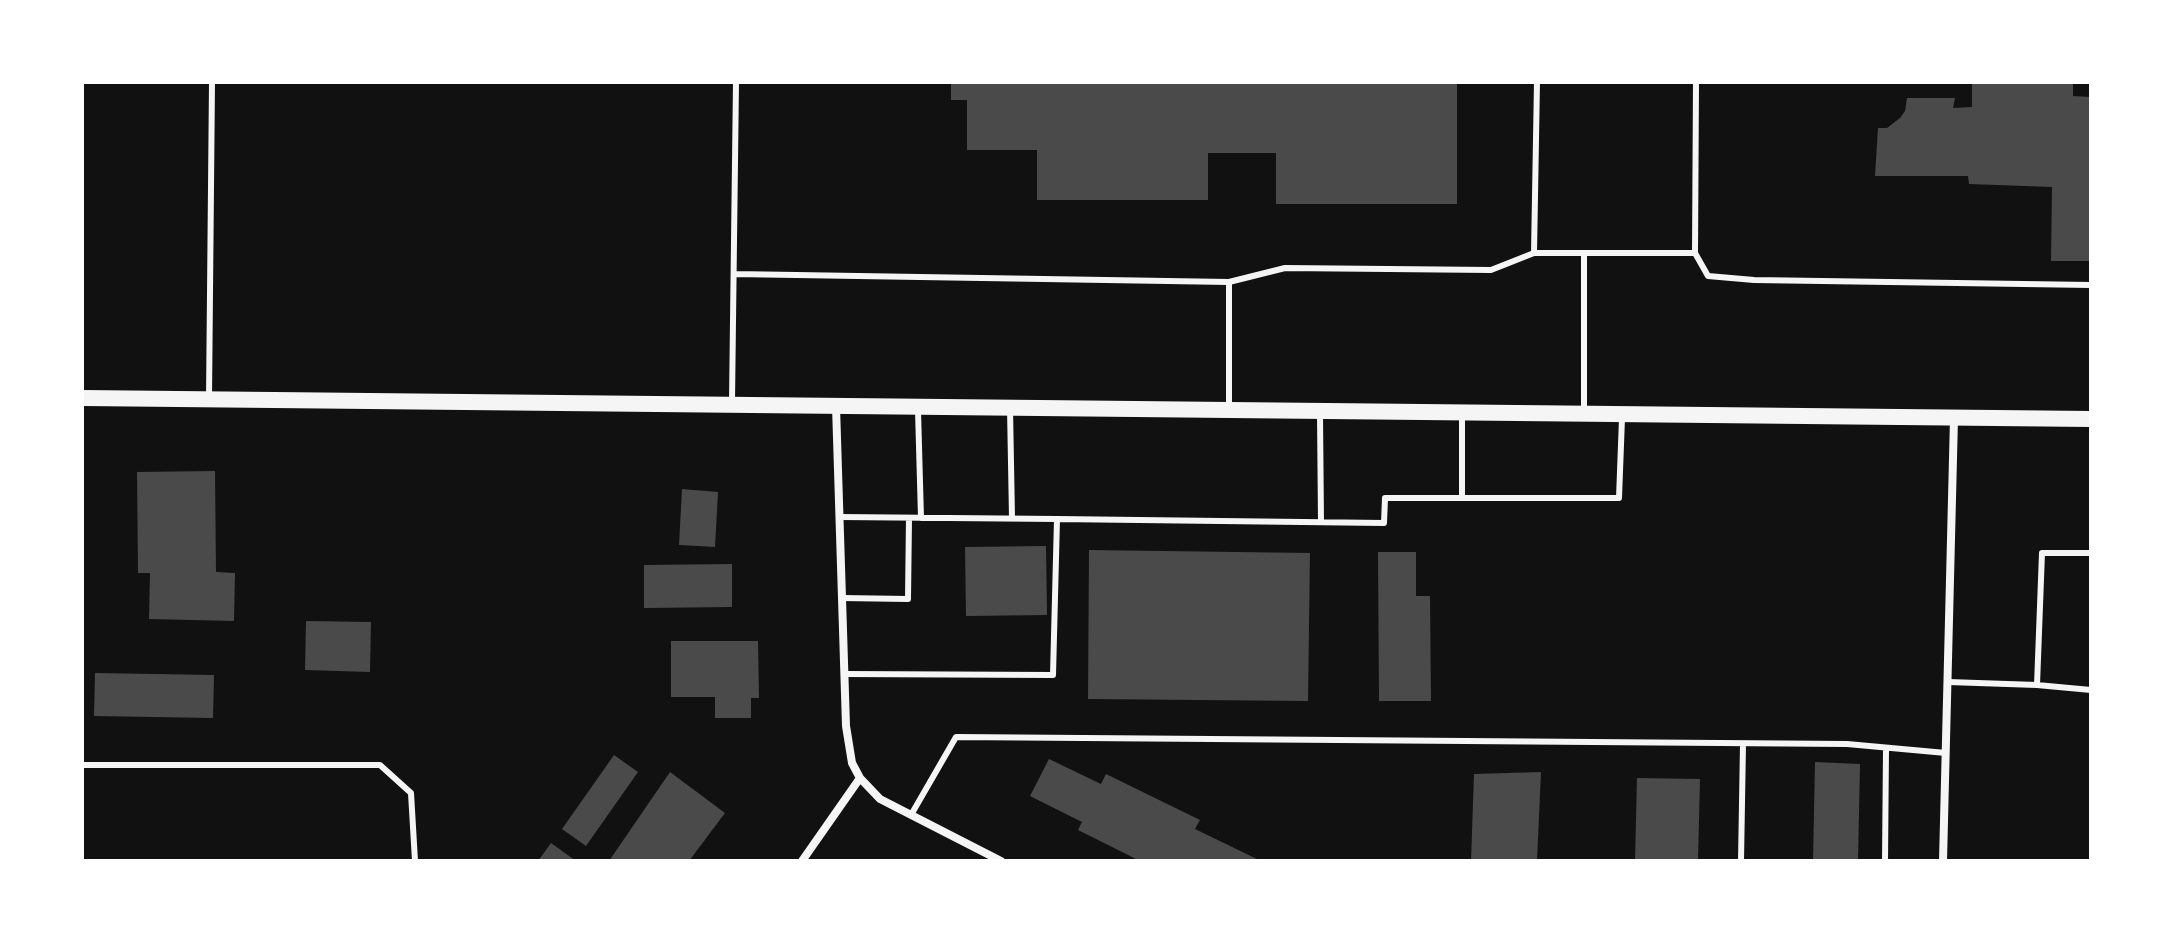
<!DOCTYPE html>
<style>
body{margin:0}
#map{position:relative;width:2173px;height:943px;overflow:hidden;background:#111;font-family:"Varela Round",sans-serif}
canvas{display:block}
.frame{position:absolute;inset:0;border:84px solid #fff;pointer-events:none}
</style>
<div id="map">
<canvas width="2173" height="943"></canvas>
<div class="frame"></div>
</div>
<script>
const ctx = document.querySelector('canvas').getContext('2d');
ctx.lineJoin = 'round';
function fill(path, color) {
  ctx.fillStyle = color;
  ctx.fill(path, 'evenodd');
}
function toPath(rows) {
  const path = new Path2D();
  for (const r of rows) {
    path.moveTo(r[0], r[1]);
    for (let i = 2; i < r.length; i += 2) path.lineTo(r[i], r[i + 1]);
  }
  return path;
}
function strokePath(path, color, width, dash) {
  ctx.strokeStyle = color;
  ctx.lineWidth = width;
  ctx.lineCap = dash ? 'butt' : 'round';
  ctx.setLineDash(dash || []);
  ctx.stroke(path);
}
fill(toPath([
 [951,82,1457,82,1457,204,1276,204,1276,153,1208,153,1208,200,1037,200,1037,150,967,150,967,100,951,100],
 [1972,82,2073,82,2073,96,2091,97,2091,261,2051,261,2052,187,1969,184,1968,176,1875,176,1878,128,1887,128,1900,118,1905,111,1907,98,1955,98,1953,108,1972,107],
 [215,471,216,572,235,573,234,621,149,619,150,573,138,573,137,472],
 [682,489,718,492,715,547,679,545],
 [1046,546,1047,615,966,616,965,547],
 [1089,550,1310,553,1308,701,1088,699],
 [1378,552,1416,552,1416,596,1430,596,1431,701,1379,701],
 [732,564,732,607,644,608,644,565],
 [306,621,371,622,370,672,305,670],
 [671,641,758,641,759,698,751,698,751,718,715,718,715,697,671,697],
 [95,673,214,675,213,718,94,716],
 [614,755,638,772,586,846,562,829],
 [1049,759,1101,784,1106,774,1200,820,1195,829,1261,861,1140,861,1078,830,1082,822,1030,796],
 [1815,762,1860,764,1858,861,1813,861],
 [670,772,725,813,689,861,609,861],
 [1541,772,1537,861,1471,861,1474,774],
 [1637,778,1700,779,1698,861,1635,861],
 [551,843,576,861,538,861]
]), '#4a4a4a');
strokePath(toPath([
 [1537,82,1534,253,1695,253,1696,82],
 [1695,253,1708,276,1754,280,2091,285],
 [734,274,1229,282,1285,268,1491,270,1534,253],
 [1229,282,1229,410],
 [209,398,212,82],
 [732,401,736,82],
 [1010,408,1012,518],
 [918,410,921,518],
 [1462,413,1462,498],
 [1584,413,1584,253],
 [1320,415,1321,522],
 [840,517,1057,519],
 [842,598,908,599,909,518],
 [844,674,1053,675,1057,519,1384,523,1385,498,1619,498,1622,418],
 [1948,682,2037,685,2042,553,2091,553],
 [2037,685,2091,690],
 [82,765,380,765,411,793,415,861],
 [911,815,956,737,1847,744,1946,753],
 [1741,861,1743,744],
 [1885,861,1886,749]
]), '#f5f5f5', 6);
strokePath(toPath([
 [836,406,846,726,852,763,860,778,880,799,1001,861],
 [802,861,860,778],
 [1943,861,1954,418]
]), '#f5f5f5', 8);
strokePath(toPath([
 [82,398,2091,419]
]), '#f5f5f5', 16);
</script>
